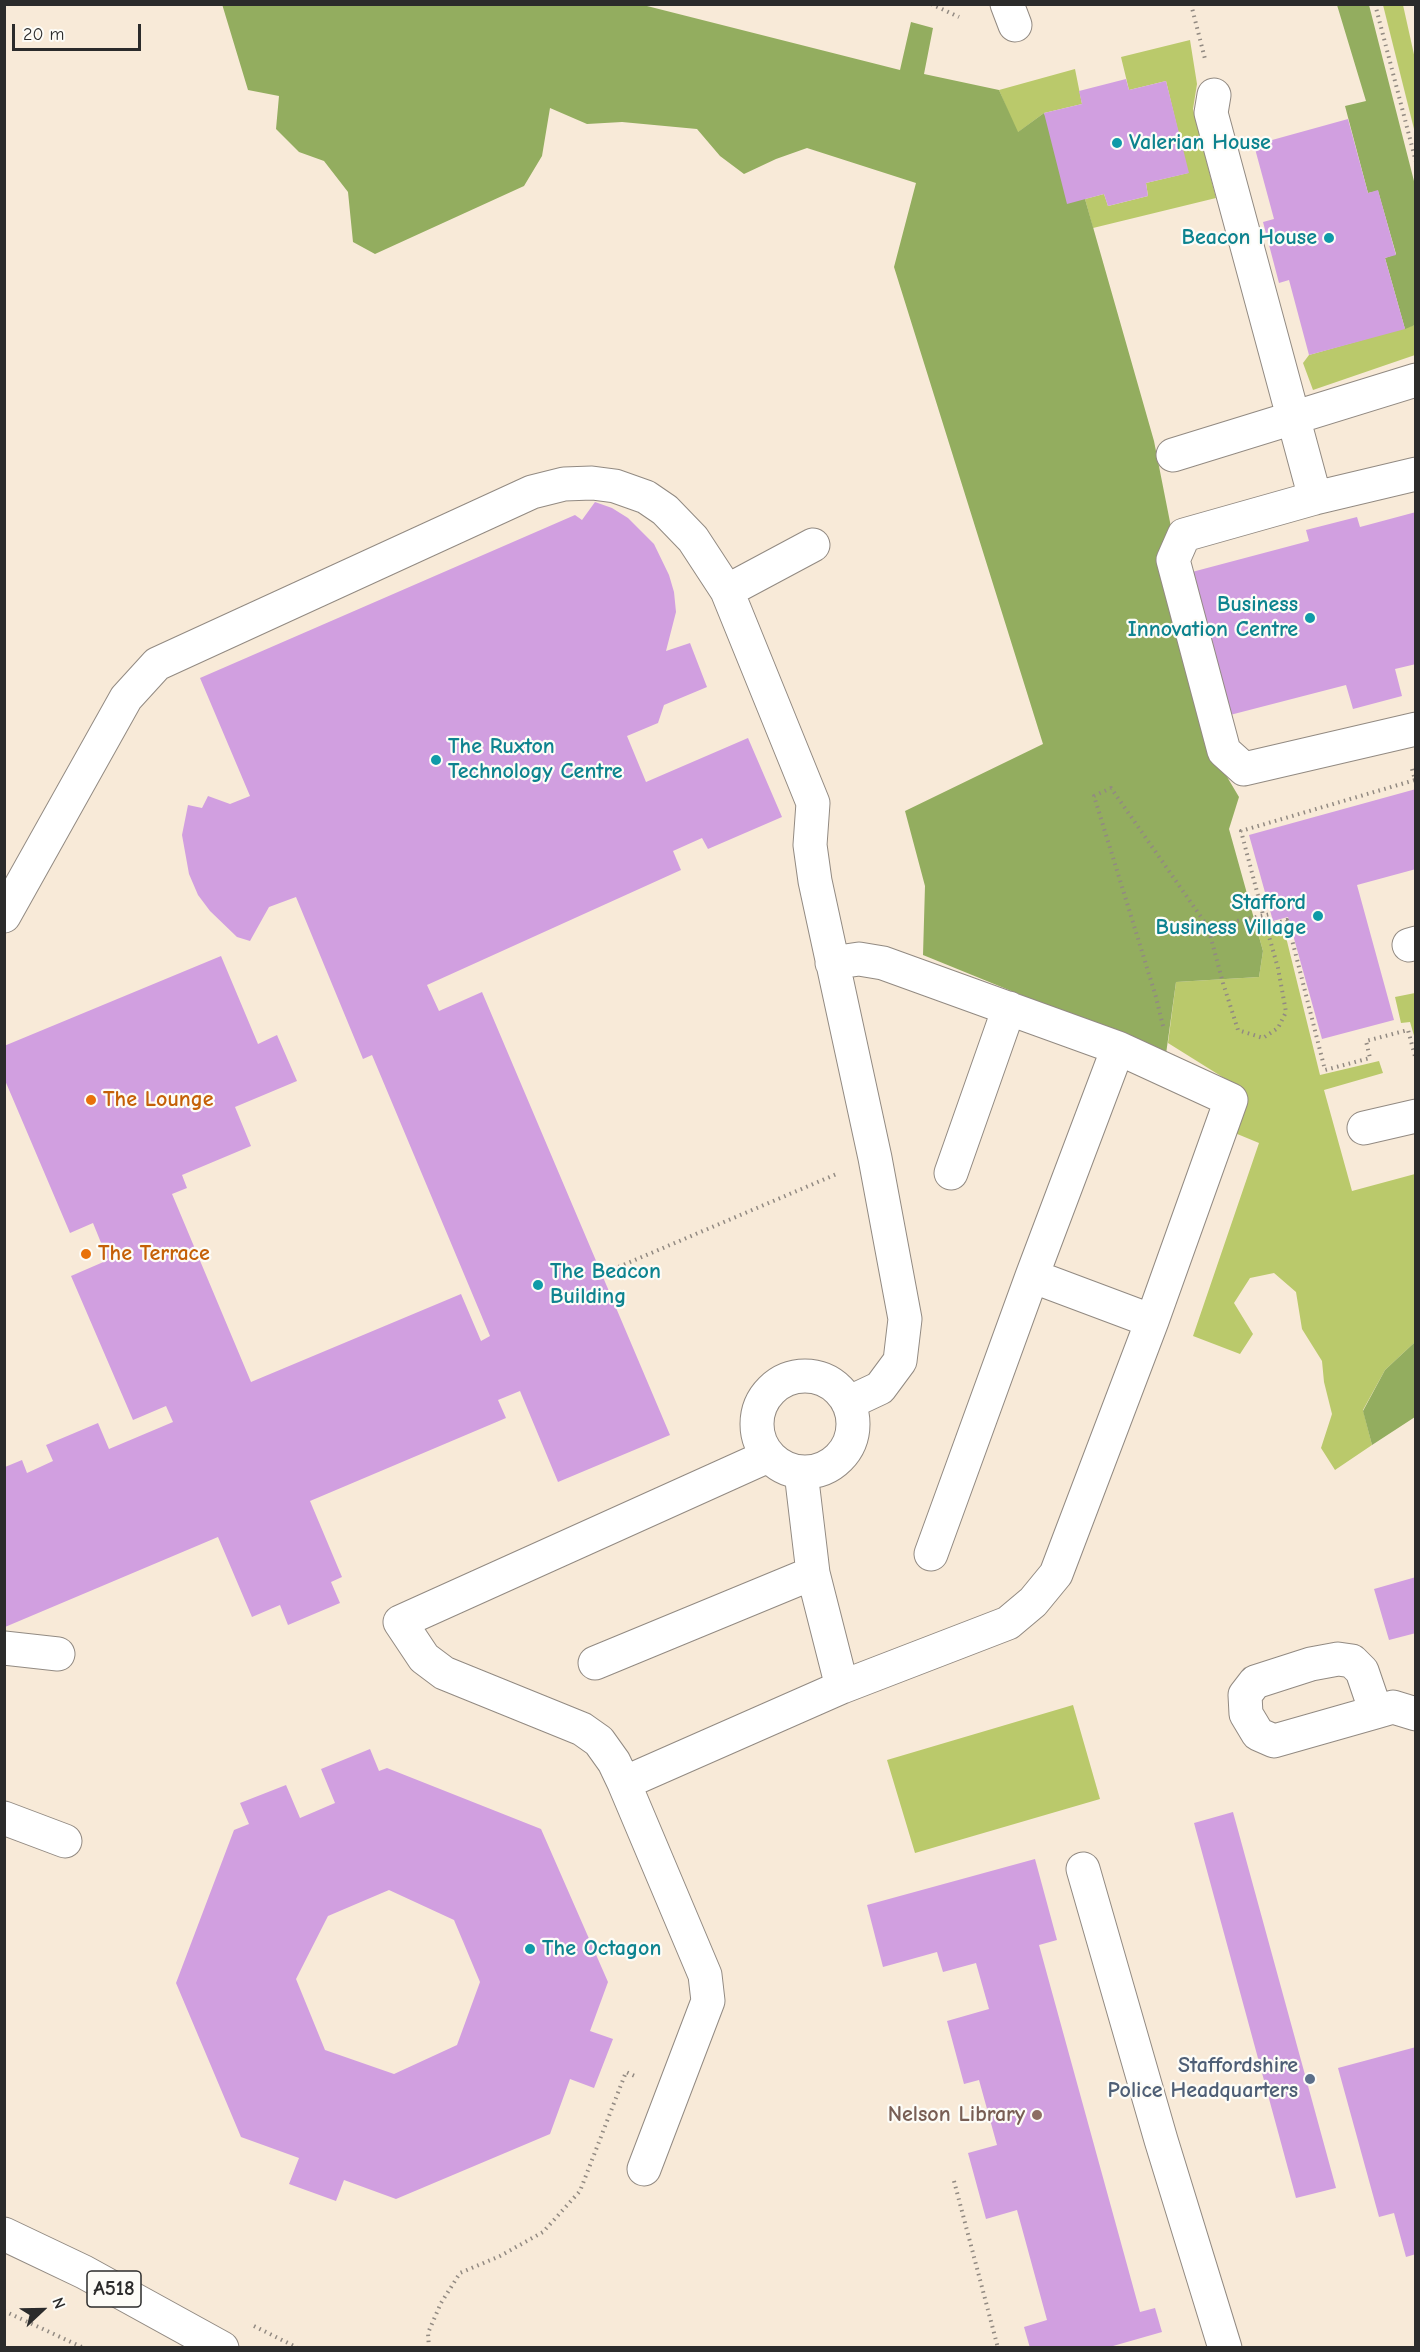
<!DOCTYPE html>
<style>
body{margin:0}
#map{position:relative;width:1420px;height:2352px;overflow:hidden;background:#f8ead8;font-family:"Comic Neue",sans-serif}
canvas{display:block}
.frame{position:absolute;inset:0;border:6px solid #2b2b2b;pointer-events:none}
.north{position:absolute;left:12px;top:2280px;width:60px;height:60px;-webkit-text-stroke:4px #fdfcf7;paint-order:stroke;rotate:68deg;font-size:16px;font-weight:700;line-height:24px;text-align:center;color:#2b2b2b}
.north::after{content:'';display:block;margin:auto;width:21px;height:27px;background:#2b2b2b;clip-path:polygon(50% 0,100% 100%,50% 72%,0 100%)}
.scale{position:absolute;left:12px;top:24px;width:129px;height:27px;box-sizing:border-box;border:3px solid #2b2b2b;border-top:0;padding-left:8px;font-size:18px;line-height:21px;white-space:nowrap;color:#2b2b2b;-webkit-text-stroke:4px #fdfcf7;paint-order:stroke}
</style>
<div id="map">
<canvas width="1420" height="2352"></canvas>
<div class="frame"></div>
<div class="north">N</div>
<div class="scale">20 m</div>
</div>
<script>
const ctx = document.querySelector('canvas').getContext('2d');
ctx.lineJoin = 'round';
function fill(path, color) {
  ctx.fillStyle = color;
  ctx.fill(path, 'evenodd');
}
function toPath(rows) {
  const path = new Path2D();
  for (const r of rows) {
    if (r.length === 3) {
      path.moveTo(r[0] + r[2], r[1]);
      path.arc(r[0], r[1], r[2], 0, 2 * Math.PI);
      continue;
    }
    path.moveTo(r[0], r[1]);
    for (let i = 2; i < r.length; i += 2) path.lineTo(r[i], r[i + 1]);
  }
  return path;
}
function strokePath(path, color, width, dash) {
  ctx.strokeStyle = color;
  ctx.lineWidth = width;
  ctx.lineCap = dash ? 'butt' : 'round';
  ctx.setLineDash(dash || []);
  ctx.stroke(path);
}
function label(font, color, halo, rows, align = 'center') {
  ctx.font = font + ' "Comic Neue",sans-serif';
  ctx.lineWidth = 4.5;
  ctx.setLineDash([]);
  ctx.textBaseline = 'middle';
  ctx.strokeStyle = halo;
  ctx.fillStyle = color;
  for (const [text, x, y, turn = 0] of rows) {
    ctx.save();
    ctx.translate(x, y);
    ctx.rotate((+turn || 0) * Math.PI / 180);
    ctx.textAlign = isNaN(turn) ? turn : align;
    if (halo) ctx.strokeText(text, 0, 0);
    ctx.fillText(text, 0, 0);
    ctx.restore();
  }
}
fill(toPath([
 [1383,5,1403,5,1415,59,1415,133],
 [1190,40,1197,84,1193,109,1216,198,1093,228,1085,199,1104,194,1108,206,1148,196,1146,183,1188,173,1166,81,1129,90,1121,57],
 [1075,69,1082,104,1044,113,1017,133,999,90],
 [1415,325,1415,355,1313,390,1303,363,1309,355],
 [1283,925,1320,1075,1379,1061,1383,1073,1324,1090,1352,1191,1415,1174,1415,1342,1385,1370,1363,1410,1372,1445,1335,1470,1321,1448,1332,1414,1324,1382,1322,1361,1302,1329,1296,1292,1274,1273,1250,1278,1234,1303,1253,1334,1240,1354,1193,1336,1259,1143,1230,1131,1240,1088,1168,1043,1176,982,1259,977,1263,951,1258,933],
 [1415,993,1416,993,1415,1039,1410,1022,1401,1023,1395,997],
 [1073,1705,1100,1799,915,1853,887,1760]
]), '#bac96b');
fill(toPath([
 [222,4,643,5,900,70,911,22,933,28,924,74,999,90,1018,132,1044,113,1085,199,1154,441,1217,760,1239,797,1229,829,1263,951,1259,977,1176,982,1166,1054,923,955,925,886,905,811,1043,744,894,267,916,183,807,148,776,159,744,174,720,156,697,129,622,122,587,124,550,108,542,156,524,186,375,254,353,242,348,192,324,161,299,152,276,129,279,96,248,90],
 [1337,5,1369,5,1415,185,1415,325,1405,329,1385,258,1396,254,1378,191,1368,193,1345,106,1366,101],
 [1415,1342,1415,1417,1372,1445,1363,1411,1385,1370]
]), '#93ad5f');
fill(toPath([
 [1126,79,1129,90,1166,81,1189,173,1146,183,1148,196,1108,206,1104,194,1067,204,1044,113,1082,104,1079,91],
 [1348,119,1368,193,1378,190,1396,255,1385,258,1405,329,1309,355,1289,280,1279,283,1263,222,1274,219,1254,145],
 [595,502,612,508,628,518,654,544,669,575,674,592,676,612,666,651,690,643,707,687,664,705,658,723,627,736,646,782,748,738,782,817,708,849,702,838,673,851,681,870,427,985,439,1011,482,992,670,1435,558,1482,520,1391,498,1400,506,1418,310,1501,342,1577,331,1582,340,1603,288,1625,280,1605,252,1617,218,1537,5,1627,5,1467,22,1460,27,1473,53,1461,46,1445,98,1423,109,1449,173,1422,166,1406,133,1420,71,1276,108,1260,93,1223,70,1233,4,1078,4,1046,221,956,258,1044,277,1035,297,1081,235,1107,251,1146,182,1175,187,1188,172,1194,251,1382,461,1294,481,1341,490,1336,372,1055,363,1059,296,897,269,907,250,941,237,937,210,911,198,895,189,874,182,835,188,805,202,808,208,796,230,804,250,796,200,678,575,515,582,520],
 [1416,512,1416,664,1395,669,1402,696,1353,709,1346,685,1230,715,1192,572,1309,541,1306,530,1357,517,1360,527],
 [1416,789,1416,869,1357,885,1394,1020,1322,1039,1288,917,1273,921,1249,835],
 [1416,1577,1416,1633,1389,1640,1374,1589],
 [370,1749,379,1771,387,1768,541,1829,608,1982,590,2031,613,2039,594,2088,570,2079,550,2134,396,2199,344,2180,336,2201,289,2184,299,2158,241,2137,176,1983,234,1830,249,1824,240,1803,286,1785,300,1818,335,1803,321,1769],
 [389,1890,454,1920,480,1982,457,2045,394,2074,325,2050,296,1979,328,1916],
 [1233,1812,1336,2188,1296,2198,1194,1823],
 [1035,1859,1057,1940,1039,1945,1140,2312,1155,2308,1162,2332,1106,2348,1030,2348,1024,2327,1047,2320,1017,2210,986,2219,968,2153,997,2145,979,2080,964,2084,947,2021,989,2009,976,1963,943,1972,937,1952,883,1967,867,1905],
 [1416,2047,1416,2254,1406,2257,1394,2213,1379,2217,1338,2068]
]), '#d19fe0');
const minor = toPath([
 [1007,4,1015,25],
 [1214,95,1211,113,1315,498],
 [1173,455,1416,380],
 [1416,474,1315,498,1184,535,1173,560,1224,751,1244,769,1416,729],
 [727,591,813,545],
 [4,916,126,698,157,664,532,492,564,484,592,483,615,486,646,497,665,510,693,539,727,591,813,803,810,845,815,881,875,1158,905,1319,900,1361,880,1388,848,1403],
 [1409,945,1416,943],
 [832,963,859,959,883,963,1118,1048,1032,1276,931,1554],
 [1364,1128,1416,1116],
 [951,1173,1009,1008],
 [1032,1276,1152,1321],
 [805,1424,48],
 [801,1472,813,1573,842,1687],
 [4,1648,58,1654],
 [595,1663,813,1573],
 [1376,1712,1362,1671,1352,1661,1338,1659,1311,1664,1255,1682,1245,1695,1246,1714,1258,1734,1274,1741,1376,1712,1393,1707,1416,1714],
 [624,1783,842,1687,1008,1623,1033,1602,1056,1574,1152,1321,1231,1100,1118,1048],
 [4,1818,65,1841],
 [1083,1869,1161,2140,1225,2348],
 [644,2169,708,2001,705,1975,624,1783,614,1762,599,1741,582,1729,444,1673,424,1658,400,1622,768,1456]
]);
const highway = toPath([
 [4,2234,84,2272,222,2348]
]);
strokePath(minor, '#928a82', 35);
strokePath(highway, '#928a82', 35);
strokePath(toPath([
 [931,4,959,17],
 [1191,4,1205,59],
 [1375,4,1416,162],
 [1412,769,1415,780,1241,831,1266,926,1287,920,1325,1070,1370,1058,1366,1041,1408,1030,1416,1060],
 [1163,1026,1156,997,1094,796,1111,788,1208,927,1223,983,1238,1030,1263,1038,1278,1028,1286,1012,1278,968,1266,926],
 [602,1274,839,1173],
 [954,2181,998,2348],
 [4,2311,84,2348],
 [254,2326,298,2348],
 [429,2348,428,2333,441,2303,460,2273,500,2256,543,2232,580,2191,626,2072,637,2077]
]), '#928a82', 4, [1.5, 4.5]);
strokePath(minor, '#fff', 33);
strokePath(highway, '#fff', 33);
strokePath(toPath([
 [1208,927,1271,914]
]), '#928a82', 4, [1.5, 4.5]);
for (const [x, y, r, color] of [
 [1117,143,6,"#0f9aa8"],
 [1329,238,6,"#0f9aa8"],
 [1310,618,6,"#0f9aa8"],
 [436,760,6,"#0f9aa8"],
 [1318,916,6,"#0f9aa8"],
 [91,1100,6,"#e8710a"],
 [86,1254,6,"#e8710a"],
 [538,1285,6,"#0f9aa8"],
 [530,1949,6,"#0f9aa8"],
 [1310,2079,6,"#5c6f8a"],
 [1037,2115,6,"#8d6e63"]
]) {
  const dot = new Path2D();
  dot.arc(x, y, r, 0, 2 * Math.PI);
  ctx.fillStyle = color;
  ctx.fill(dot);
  strokePath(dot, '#fdfcf7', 2);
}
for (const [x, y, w] of [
 [114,2289,54]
]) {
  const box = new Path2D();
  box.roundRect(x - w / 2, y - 18, w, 36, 4.5);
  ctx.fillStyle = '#fdfcf7';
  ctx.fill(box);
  strokePath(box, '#2b2b2b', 1.5);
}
label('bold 21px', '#2b2b2b', null, [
 ["A518",114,2289]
]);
label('bold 22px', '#0d838f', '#fdfcf7', [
 ["Valerian House",1129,143],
 ["Beacon House",1317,238,"right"],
 ["Business",1298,605,"right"],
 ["Innovation Centre",1298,630,"right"],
 ["The Ruxton",448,747],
 ["Technology Centre",448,772],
 ["Stafford",1306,903,"right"],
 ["Business Village",1306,928,"right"],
 ["The Beacon",550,1272],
 ["Building",550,1297],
 ["The Octagon",542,1949]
], 'left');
label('bold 22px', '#c56008', '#fdfcf7', [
 ["The Lounge",103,1100],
 ["The Terrace",98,1254]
], 'left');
label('bold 22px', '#4e5e75', '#fdfcf7', [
 ["Staffordshire",1298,2066],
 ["Police Headquarters",1298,2091]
], 'right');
label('bold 22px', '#785e54', '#fdfcf7', [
 ["Nelson Library",1025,2115]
], 'right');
</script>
